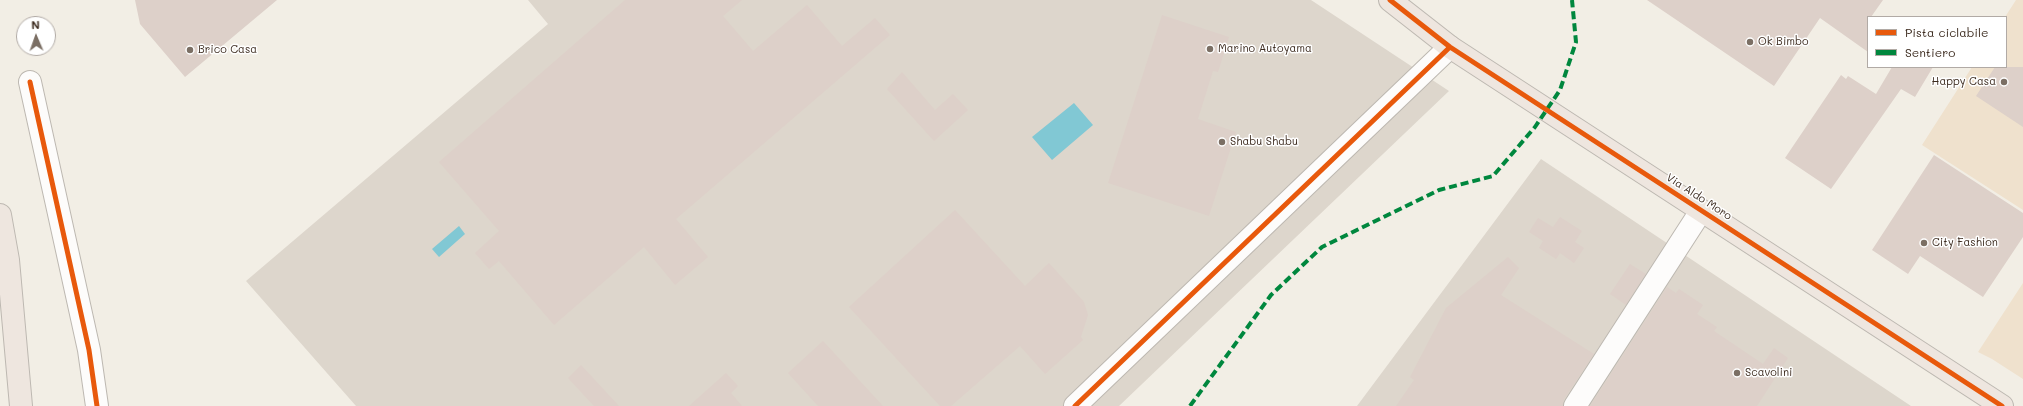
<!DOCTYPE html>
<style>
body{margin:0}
#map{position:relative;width:2023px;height:406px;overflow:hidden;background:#f2eee5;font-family:Mali,sans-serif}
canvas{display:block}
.legend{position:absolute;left:1867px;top:16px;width:140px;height:52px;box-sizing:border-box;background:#fff;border:1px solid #b1aaa5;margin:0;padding:5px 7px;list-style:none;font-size:12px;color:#3b2a1e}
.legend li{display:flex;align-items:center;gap:8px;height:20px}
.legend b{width:20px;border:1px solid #b1aaa5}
.north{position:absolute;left:16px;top:16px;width:40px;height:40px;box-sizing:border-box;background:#fff;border:1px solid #b1aaa5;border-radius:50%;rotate:358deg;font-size:11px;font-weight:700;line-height:16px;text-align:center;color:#3b2a1e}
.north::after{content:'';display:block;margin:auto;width:14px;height:18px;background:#7b6f64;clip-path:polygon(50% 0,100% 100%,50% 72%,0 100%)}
</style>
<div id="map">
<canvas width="2023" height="406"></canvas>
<ul class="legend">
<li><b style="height:5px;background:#e8590c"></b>Pista ciclabile</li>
<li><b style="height:5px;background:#00873e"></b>Sentiero</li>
</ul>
<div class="north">N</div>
</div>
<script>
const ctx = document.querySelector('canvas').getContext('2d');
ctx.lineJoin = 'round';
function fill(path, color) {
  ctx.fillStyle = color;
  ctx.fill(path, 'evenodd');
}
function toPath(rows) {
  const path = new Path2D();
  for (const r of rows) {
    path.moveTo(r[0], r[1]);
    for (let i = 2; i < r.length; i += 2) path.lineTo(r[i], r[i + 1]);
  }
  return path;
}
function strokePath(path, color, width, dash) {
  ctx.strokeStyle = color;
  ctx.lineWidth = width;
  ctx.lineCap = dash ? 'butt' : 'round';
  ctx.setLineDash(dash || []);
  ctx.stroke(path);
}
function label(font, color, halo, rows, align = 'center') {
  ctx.font = font + ' Mali,sans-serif';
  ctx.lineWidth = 3;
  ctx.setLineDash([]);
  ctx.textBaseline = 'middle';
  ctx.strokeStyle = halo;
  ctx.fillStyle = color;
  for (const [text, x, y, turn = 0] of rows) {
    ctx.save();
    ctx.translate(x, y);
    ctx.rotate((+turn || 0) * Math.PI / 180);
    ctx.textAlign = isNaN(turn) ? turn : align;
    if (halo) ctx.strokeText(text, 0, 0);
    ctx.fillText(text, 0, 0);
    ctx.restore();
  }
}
fill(toPath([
 [2016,0,2023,0,2023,210,1922,145,1972,67,2006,67,2005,17],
 [2023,283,2023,379,1992,359,1978,352]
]), '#efe1cd');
fill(toPath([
 [528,0,1311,0,1449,91,1119,406,356,406,246,281,548,24],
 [1541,159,1911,406,1357,406]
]), '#ddd6cc');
fill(toPath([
 [1074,103,1093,125,1052,160,1032,137],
 [459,226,465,234,439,257,432,249]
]), '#81c8d4');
fill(toPath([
 [135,0,277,0,185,77,140,24],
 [625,0,742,0,723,16,753,51,807,5,842,46,875,18,890,35,676,219,708,257,675,285,644,247,554,325,499,261,489,269,475,253,499,231,439,162],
 [1647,0,1883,0,1871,17,1868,17,1868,52,1820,18,1774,86],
 [1162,15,1229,37,1218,72,1213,71,1198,119,1236,132,1209,216,1108,183],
 [1892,67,1933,67,1915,97,1901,89,1831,189,1785,158,1841,75,1846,79,1848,76,1876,94],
 [1995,67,2023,67,2023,127,1976,96],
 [902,72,935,110,953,94,968,110,934,141,887,89],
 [1934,155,2023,213,2023,237,1983,297,1920,256,1908,274,1872,250],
 [955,210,1025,286,1049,263,1084,302,1088,315,1081,337,1083,340,1045,374,1020,346,951,406,940,406,849,307],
 [1560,217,1582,231,1575,242,1584,248,1574,263,1560,253,1556,259,1539,248,1543,241,1529,232,1538,218,1553,227],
 [1508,257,1519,268,1501,295,1594,354,1564,399,1563,406,1396,406,1414,380,1410,377,1446,308],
 [1630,264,1646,274,1626,305,1610,294],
 [1667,287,1676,293,1679,289,1703,305,1697,314,1717,327,1714,331,1763,364,1774,348,1788,358,1757,406,1590,406],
 [823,341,883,406,818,406,788,373],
 [581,365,619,406,594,406,568,378],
 [726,373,738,386,731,393,742,406,689,406]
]), '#ddd0c9');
const minor = toPath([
 [30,82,89,350,97,406],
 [1075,406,1450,47],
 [1575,406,1701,211]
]);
const major = toPath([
 [1390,0,1450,47,2002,406]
]);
const highway = toPath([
 [0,215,8,260,21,406]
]);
strokePath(minor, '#bdb8b1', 24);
strokePath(major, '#bdb8b1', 24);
strokePath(highway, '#bdb8b1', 24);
strokePath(minor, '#fdfcfb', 22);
strokePath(major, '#eee6df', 22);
strokePath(highway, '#eee6df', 22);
strokePath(toPath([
 [1190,406,1271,295,1322,247,1439,190,1493,176,1535,127,1560,90,1576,42,1572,0]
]), '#00873e', 4, [8, 4]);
strokePath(toPath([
 [1390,0,1450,47,2002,406],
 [30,82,89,350,97,406],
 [1075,406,1450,47]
]), '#e8590c', 5);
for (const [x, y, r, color] of [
 [1750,42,4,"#7b6f64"],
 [1210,49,4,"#7b6f64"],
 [190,50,4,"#7b6f64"],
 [2004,82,4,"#7b6f64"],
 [1222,142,4,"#7b6f64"],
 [1924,243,4,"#7b6f64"],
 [1737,373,4,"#7b6f64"]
]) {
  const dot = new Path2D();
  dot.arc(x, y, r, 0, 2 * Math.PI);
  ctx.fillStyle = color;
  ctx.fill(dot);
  strokePath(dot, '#fff', 1.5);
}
label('11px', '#3b2a1e', '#fff', [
 ["Ok Bimbo",1758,42],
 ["Marino Autoyama",1218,49],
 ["Brico Casa",198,50],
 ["Happy Casa",1996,82,"right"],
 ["Shabu Shabu",1230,142],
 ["City Fashion",1932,243],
 ["Scavolini",1745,373]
], 'left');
label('11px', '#3b2a1e', '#fff', [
 ["Via Aldo Moro",1699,197,33]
]);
</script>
